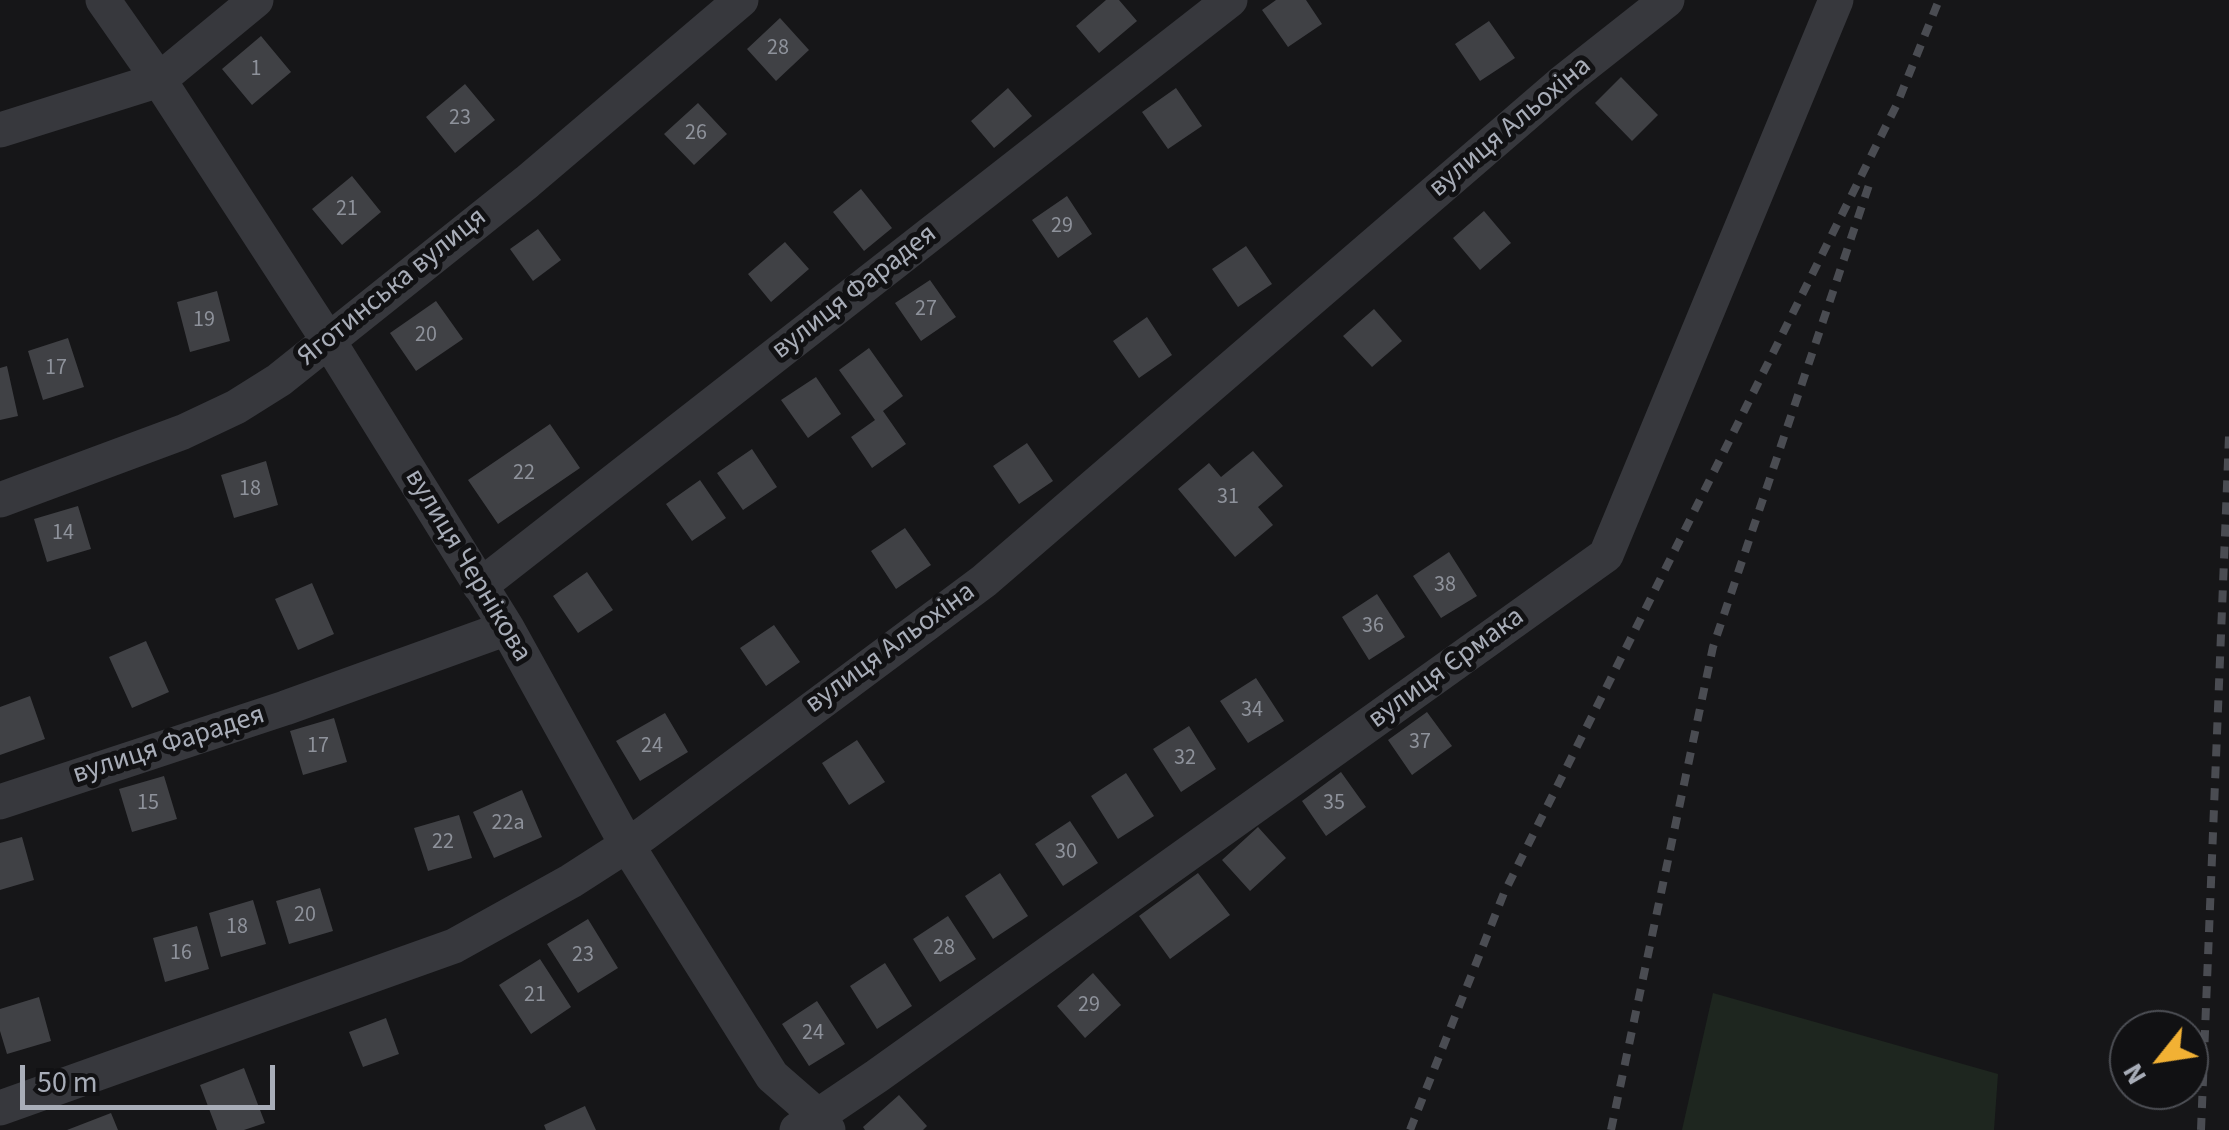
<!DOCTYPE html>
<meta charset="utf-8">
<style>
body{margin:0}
#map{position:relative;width:2229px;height:1130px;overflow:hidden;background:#161618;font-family:"Source Sans 3",sans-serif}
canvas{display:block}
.north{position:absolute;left:2109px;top:1010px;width:100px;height:100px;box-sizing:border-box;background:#111113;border:2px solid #4d4f55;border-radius:50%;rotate:240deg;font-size:28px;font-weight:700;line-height:40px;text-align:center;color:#a8adb8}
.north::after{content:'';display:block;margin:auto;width:35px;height:45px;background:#f2b134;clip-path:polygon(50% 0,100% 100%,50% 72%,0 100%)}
.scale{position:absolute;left:20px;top:1065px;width:255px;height:45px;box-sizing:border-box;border:5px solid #a8adb8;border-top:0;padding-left:12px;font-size:30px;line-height:35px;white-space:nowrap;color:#a8adb8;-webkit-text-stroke:8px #111113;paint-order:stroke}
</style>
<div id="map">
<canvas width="2229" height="1130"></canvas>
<div class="north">N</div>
<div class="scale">50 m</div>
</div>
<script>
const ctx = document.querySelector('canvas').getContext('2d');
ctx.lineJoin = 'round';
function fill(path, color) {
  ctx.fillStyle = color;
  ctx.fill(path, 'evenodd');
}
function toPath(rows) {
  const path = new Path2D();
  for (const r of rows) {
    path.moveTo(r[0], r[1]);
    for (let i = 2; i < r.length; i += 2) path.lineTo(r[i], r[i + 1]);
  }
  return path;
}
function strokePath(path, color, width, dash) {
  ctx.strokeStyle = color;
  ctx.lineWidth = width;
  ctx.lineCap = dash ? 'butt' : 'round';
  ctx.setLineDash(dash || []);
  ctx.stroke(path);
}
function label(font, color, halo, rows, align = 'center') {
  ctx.font = font + ' "Source Sans 3",sans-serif';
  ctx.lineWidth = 10;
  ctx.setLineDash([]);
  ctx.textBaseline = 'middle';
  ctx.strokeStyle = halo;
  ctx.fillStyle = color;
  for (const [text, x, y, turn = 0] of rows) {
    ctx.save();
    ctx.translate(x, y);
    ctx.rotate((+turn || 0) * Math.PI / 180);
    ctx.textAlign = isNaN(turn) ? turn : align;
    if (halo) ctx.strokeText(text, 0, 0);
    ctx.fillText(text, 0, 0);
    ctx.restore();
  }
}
fill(toPath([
 [1713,993,1998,1074,1994,1130,1682,1130]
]), '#1e261f');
fill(toPath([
 [1106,0,1119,0,1137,21,1099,53,1076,26],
 [1276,0,1306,0,1322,24,1288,47,1262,10],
 [780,18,809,50,776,81,747,49],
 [1489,21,1515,58,1480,81,1455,44],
 [261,36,291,72,252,105,222,69],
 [1621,77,1658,115,1632,141,1595,103],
 [465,84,495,120,455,153,426,117],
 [1008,88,1032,116,994,148,971,121],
 [1176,88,1202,126,1168,149,1142,112],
 [698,103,727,134,694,165,664,134],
 [352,176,381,212,342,245,312,209],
 [861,189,892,228,864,251,833,212],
 [1067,196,1092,234,1058,258,1032,220],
 [1484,211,1511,243,1480,270,1453,238],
 [538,229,561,260,533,281,510,249],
 [785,242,809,269,771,302,748,274],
 [1246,246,1272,284,1238,307,1212,269],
 [930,280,956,317,921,341,895,303],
 [217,291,230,341,190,352,177,302],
 [436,301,463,339,416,371,390,333],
 [1374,309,1402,341,1372,367,1343,336],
 [1147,317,1172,355,1139,378,1113,341],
 [68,338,84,387,43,400,28,351],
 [869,348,903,396,883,411,906,444,872,468,851,437,875,420,839,370],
 [7,366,18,416,0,420,0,368],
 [816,377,841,414,808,438,781,400],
 [550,424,580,468,498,524,468,480],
 [1027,443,1053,481,1019,504,993,466],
 [752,449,777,487,743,510,717,473],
 [1253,451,1283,486,1258,507,1273,525,1235,557,1178,489,1209,463,1221,477],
 [266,461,278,505,234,518,221,475],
 [700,480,726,518,692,541,666,504],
 [78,506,91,549,47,562,34,519],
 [905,528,931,565,896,589,871,551],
 [1449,552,1477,596,1441,618,1413,576],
 [587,572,613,610,578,633,553,596],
 [312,583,334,634,298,650,275,599],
 [1377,594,1405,637,1369,660,1342,617],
 [774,625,800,662,766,686,740,648],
 [146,641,169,692,132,708,109,657],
 [1256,678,1284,721,1248,743,1220,701],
 [30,696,45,739,0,755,0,707],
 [1427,712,1452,746,1412,775,1388,740],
 [665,713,688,752,640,781,616,741],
 [334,718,347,762,303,775,290,731],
 [1189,726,1216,769,1181,792,1153,749],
 [857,740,885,782,849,805,822,763],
 [1341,772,1366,807,1326,836,1302,801],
 [1126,773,1154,816,1118,839,1091,796],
 [164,776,177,819,132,832,119,789],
 [522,790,542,837,494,858,473,812],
 [459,815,472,858,428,871,414,828],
 [1070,821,1098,863,1063,886,1035,844],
 [1258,827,1286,858,1250,891,1222,860],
 [22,837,34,880,0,890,0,843],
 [1000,873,1028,916,993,939,965,896],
 [1198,873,1230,915,1170,959,1139,916],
 [320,888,333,931,289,944,276,901],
 [253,900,266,944,221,957,209,913],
 [948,916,976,959,940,982,913,939],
 [588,919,618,968,578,993,547,944],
 [197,926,209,969,165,982,153,938],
 [540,959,571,1007,531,1034,499,985],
 [885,963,912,1006,877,1029,850,986],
 [1093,973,1121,1005,1085,1038,1057,1006],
 [39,997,51,1041,7,1054,0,1031,0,1009],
 [817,1001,845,1044,809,1066,782,1024],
 [386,1018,399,1054,363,1067,349,1032],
 [244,1068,265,1123,244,1130,217,1130,200,1085],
 [899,1095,927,1126,923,1130,865,1130,863,1127],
 [585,1106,596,1130,546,1130,544,1125],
 [111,1113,118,1130,67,1130]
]), '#404145');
strokePath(toPath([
 [103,0,159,80,328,340,507,628,627,845,772,1076,819,1117,828,1130],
 [0,130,159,80,256,0],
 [0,500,183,432,236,407,279,380,527,182,741,0],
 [480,586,1230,0],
 [0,802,285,708,507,628],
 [0,1108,454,946,571,881,644,834,984,581,1563,82,1667,0],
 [797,1130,877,1076,1606,555,1836,0]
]), '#37383d', 35);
strokePath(toPath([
 [1410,1130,1504,893,1897,104,1939,0],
 [1611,1130,1713,647,1869,185],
 [2201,1130,2229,436]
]), '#4a4c52', 8, [12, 10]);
label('22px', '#8e929b', null, [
 ["28",778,49],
 ["1",256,70],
 ["23",460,119],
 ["26",696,134],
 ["21",347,210],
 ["29",1062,227],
 ["27",926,310],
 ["19",204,321],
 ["20",426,336],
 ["17",56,369],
 ["22",524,474],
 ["18",250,490],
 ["31",1228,498],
 ["14",63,534],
 ["38",1445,586],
 ["36",1373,627],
 ["34",1252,711],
 ["37",1420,743],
 ["17",318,747],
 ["24",652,747],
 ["32",1185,759],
 ["15",148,804],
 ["35",1334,804],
 ["22а",508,824],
 ["22",443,843],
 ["30",1066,853],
 ["20",305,916],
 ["18",237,928],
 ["28",944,949],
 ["16",181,954],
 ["23",583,956],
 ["21",535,996],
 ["29",1089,1006],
 ["24",813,1034]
]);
label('28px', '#a8adb8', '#111113', [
 ["вулиця Альохіна",1511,128,-40],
 ["Яготинська вулиця",393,288,-39],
 ["вулиця Фарадея",855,293,-38],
 ["вулиця Чернікова",467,566,59],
 ["вулиця Альохіна",891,649,-36],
 ["вулиця Єрмака",1447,669,-36],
 ["вулиця Фарадея",169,746,-18]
]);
</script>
